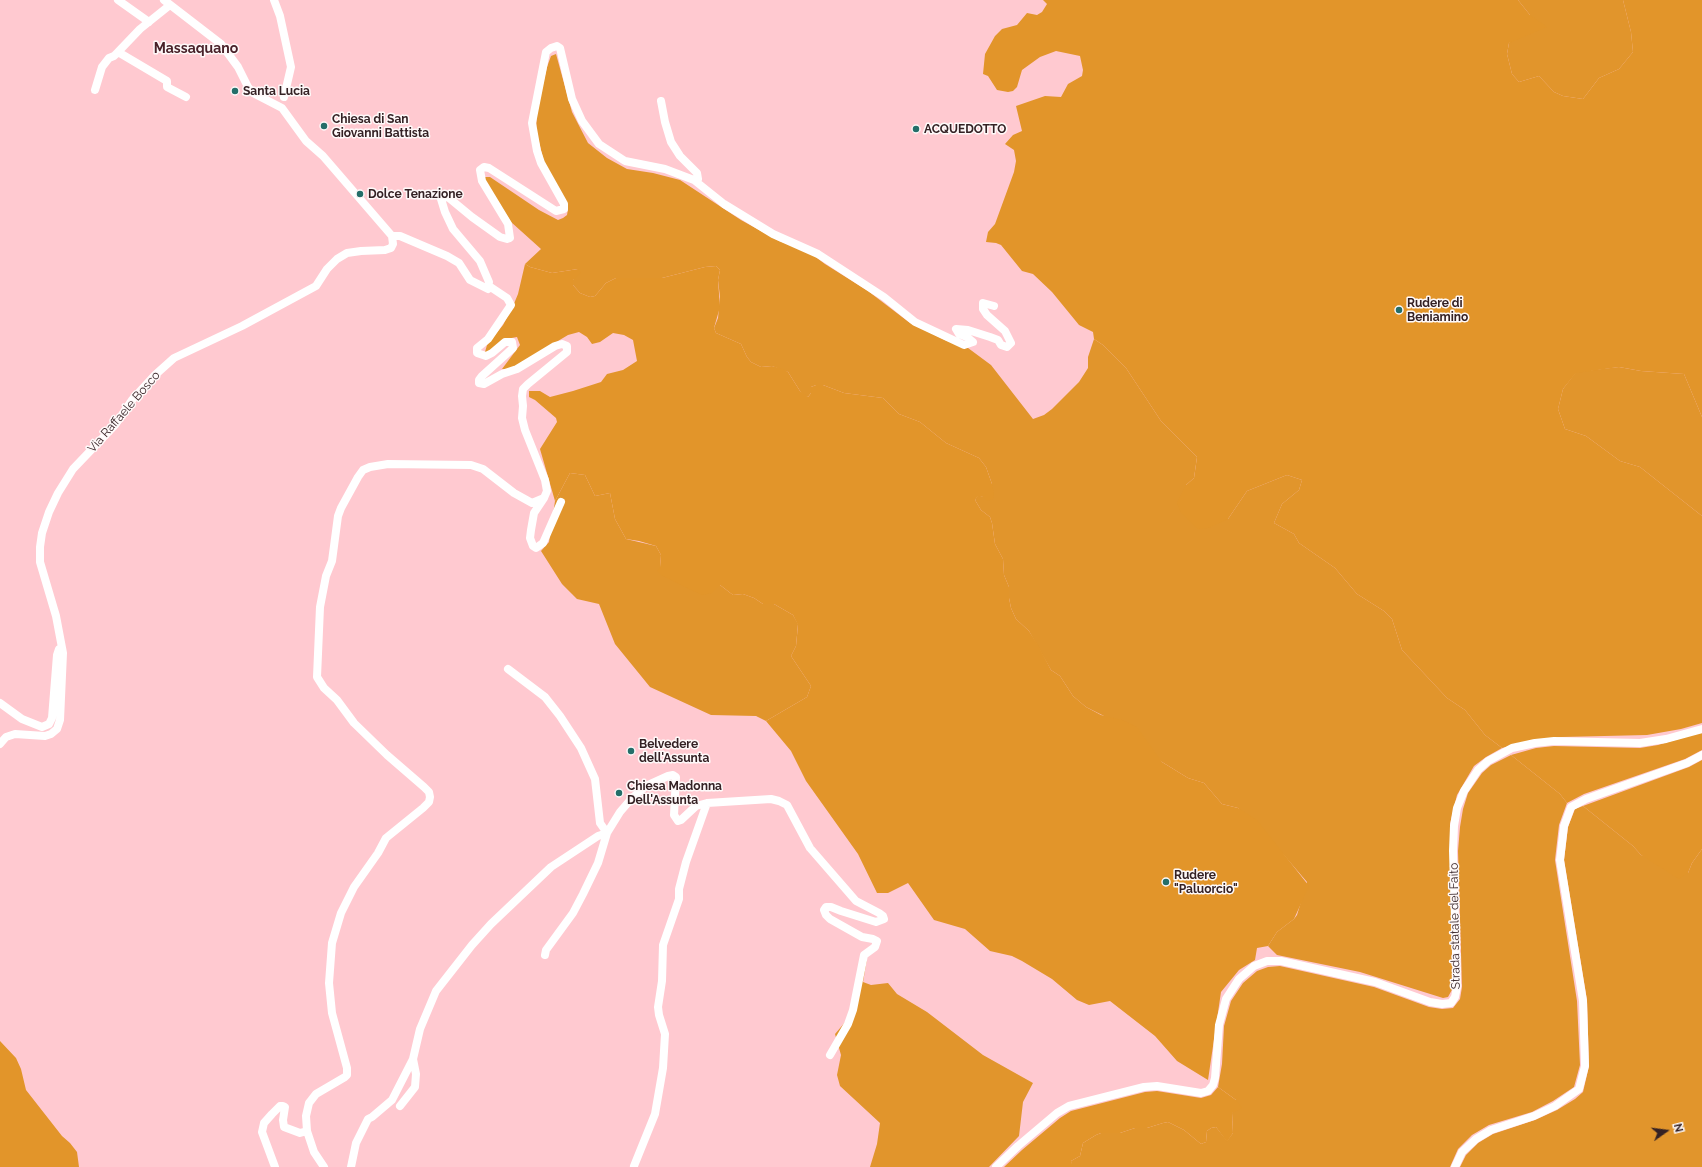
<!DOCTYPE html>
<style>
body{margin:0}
#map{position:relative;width:1702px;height:1167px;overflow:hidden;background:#ffc9d0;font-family:Raleway,sans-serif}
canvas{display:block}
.north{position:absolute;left:1646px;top:1111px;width:40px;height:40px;-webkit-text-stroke:3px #fef9f9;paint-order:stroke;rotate:76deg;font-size:11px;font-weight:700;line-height:16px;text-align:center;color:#342124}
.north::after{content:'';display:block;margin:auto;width:14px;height:18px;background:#342124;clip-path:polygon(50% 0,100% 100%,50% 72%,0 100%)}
</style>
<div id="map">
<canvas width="1702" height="1167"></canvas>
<div class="north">N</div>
</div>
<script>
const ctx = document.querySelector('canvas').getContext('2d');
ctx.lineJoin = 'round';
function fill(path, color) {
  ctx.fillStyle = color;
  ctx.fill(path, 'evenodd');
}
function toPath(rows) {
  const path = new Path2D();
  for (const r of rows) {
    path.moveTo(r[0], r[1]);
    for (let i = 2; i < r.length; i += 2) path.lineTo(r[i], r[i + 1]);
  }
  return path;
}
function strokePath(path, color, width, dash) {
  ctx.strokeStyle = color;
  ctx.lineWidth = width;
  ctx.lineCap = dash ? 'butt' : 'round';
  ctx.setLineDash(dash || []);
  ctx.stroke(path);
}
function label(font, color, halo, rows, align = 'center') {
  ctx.font = font + ' Raleway,sans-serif';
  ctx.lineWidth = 3;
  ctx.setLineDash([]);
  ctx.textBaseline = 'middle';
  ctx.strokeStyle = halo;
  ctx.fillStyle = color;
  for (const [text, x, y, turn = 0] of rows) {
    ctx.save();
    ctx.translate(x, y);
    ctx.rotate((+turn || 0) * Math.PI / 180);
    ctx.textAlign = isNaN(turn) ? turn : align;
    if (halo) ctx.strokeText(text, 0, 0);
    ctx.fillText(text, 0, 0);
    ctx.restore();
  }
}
fill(toPath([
 [1518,0,1623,0,1631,32,1633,52,1619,69,1599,78,1583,99,1563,96,1554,92,1539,76,1519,82,1512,74,1507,54,1509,43,1530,15],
 [556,54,572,112,588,143,607,158,627,169,653,173,680,180,741,220,779,241,809,252,825,264,868,291,910,323,947,341,964,345,991,365,1033,419,1044,415,1052,409,1079,382,1088,368,1088,357,1094,339,1103,345,1126,368,1161,421,1197,457,1194,478,1186,485,1228,519,1247,491,1287,475,1302,480,1299,490,1282,504,1274,523,1294,534,1299,543,1335,568,1357,594,1384,611,1392,619,1402,650,1447,698,1465,710,1485,735,1502,748,1486,757,1474,766,1457,795,1450,824,1454,986,1448,997,1443,998,1360,972,1277,955,1268,946,1277,932,1294,919,1297,915,1307,882,1283,854,1238,808,1222,804,1204,783,1188,778,1162,762,1106,717,1086,707,1073,696,1060,676,1051,670,1029,631,1016,619,1011,608,1009,598,1009,587,1004,575,1003,559,995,544,992,523,990,517,981,510,975,500,978,495,983,497,992,484,986,467,979,458,946,443,920,422,899,414,883,398,844,393,823,385,816,385,811,387,811,393,808,397,803,395,800,391,788,372,772,366,761,367,751,362,747,357,741,344,716,333,714,328,718,318,720,297,718,280,720,270,716,266,705,267,662,278,616,278,606,283,595,296,590,297,580,293,573,285,573,280,578,269,552,273,530,267,525,264,541,249,511,222,484,179,485,177,490,177,539,210,558,220,563,218,567,215,568,209,544,162,536,130,537,111,547,67,551,56],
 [1619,367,1641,371,1684,374,1702,417,1702,516,1640,467,1620,461,1586,436,1565,429,1558,409,1563,389,1576,372],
 [570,473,585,475,595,496,610,493,615,519,626,539,656,546,661,555,660,567,720,585,733,595,743,594,754,598,763,604,774,604,793,615,798,624,796,646,791,656,811,686,807,697,766,721,756,716,711,715,650,687,615,644,599,604,577,599,562,584,541,551,549,542,555,501],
 [1511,755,1560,794,1567,803,1559,825,1555,860,1577,1001,1580,1065,1574,1087,1553,1101,1532,1112,1489,1125,1472,1135,1458,1149,1450,1167,1072,1167,1071,1161,1080,1156,1083,1143,1096,1135,1101,1133,1120,1133,1135,1128,1147,1128,1163,1123,1168,1122,1184,1130,1201,1144,1206,1142,1207,1131,1211,1128,1216,1127,1227,1141,1233,1133,1232,1113,1236,1100,1218,1087,1222,1064,1224,1026,1231,1001,1243,983,1257,971,1268,967,1280,966,1374,987,1429,1007,1442,1009,1453,1008,1460,999,1462,987,1458,851,1460,827,1463,809,1468,793,1482,773,1491,765],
 [1583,806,1633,846,1641,855,1688,873,1692,863,1702,849,1702,1167,1460,1167,1466,1155,1478,1143,1493,1134,1535,1120,1557,1110,1575,1099,1583,1092,1589,1066,1587,1000,1564,860,1568,827,1575,809],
 [867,959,863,982,871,985,888,983,897,994,927,1012,983,1055,1033,1083,1023,1102,1019,1136,989,1167,870,1167,877,1144,880,1123,840,1086,837,1075,841,1055,835,1034,846,1021]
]), '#e1952c');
fill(toPath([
 [1043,0,1518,0,1530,15,1547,27,1509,43,1507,54,1512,74,1519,82,1539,76,1554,92,1563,96,1583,99,1599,78,1619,69,1633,52,1631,32,1623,0,1702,0,1702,417,1684,374,1641,371,1619,367,1576,373,1563,389,1558,409,1565,429,1586,436,1620,461,1640,467,1702,516,1702,723,1681,729,1647,735,1562,737,1534,740,1502,748,1485,735,1465,710,1447,698,1402,650,1392,619,1384,611,1357,594,1335,568,1299,543,1294,534,1274,523,1282,504,1299,490,1302,480,1287,475,1247,491,1228,519,1208,528,1198,529,1181,513,1177,503,1186,485,1194,478,1197,457,1161,421,1126,368,1103,345,1094,339,1093,332,1079,325,1052,292,1033,274,1022,271,1001,245,996,243,986,242,988,232,995,224,1014,172,1016,161,1014,150,1005,144,1013,135,1022,131,1016,106,1045,96,1061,97,1068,84,1082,76,1083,70,1080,56,1056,51,1040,57,1022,70,1017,87,1013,91,1008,92,997,90,988,76,983,74,985,54,995,36,1002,29,1017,25,1027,13,1037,15,1042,12,1047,4],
 [525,264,530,267,552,273,578,269,581,273,573,280,573,285,580,293,590,297,595,296,606,283,616,278,662,278,705,267,716,266,720,270,718,280,720,307,714,328,716,333,741,344,747,357,751,362,761,367,772,366,783,369,788,372,800,391,808,397,811,393,811,387,816,385,823,385,844,393,883,398,899,414,920,422,946,443,979,458,986,467,992,484,994,494,993,499,987,501,983,497,978,496,975,500,981,510,990,517,992,523,995,544,1003,559,1004,575,1009,587,1009,598,1011,608,1016,619,1029,631,1038,645,1051,670,1060,676,1073,696,1086,707,1101,715,1122,720,1137,727,1162,762,1188,778,1204,783,1222,804,1238,808,1257,820,1309,886,1294,919,1277,932,1268,946,1257,948,1255,960,1239,970,1221,992,1208,1080,1177,1061,1155,1036,1110,1001,1089,1005,1077,1000,1052,979,1022,961,1012,956,990,951,965,929,934,920,908,883,888,893,877,893,858,854,806,781,791,751,766,721,807,697,811,686,791,656,796,646,798,625,793,615,774,604,763,604,754,598,743,594,733,595,720,585,712,593,702,595,661,575,657,571,660,567,661,555,656,546,639,541,626,539,615,519,610,493,595,496,585,475,570,473,555,501,540,449,557,422,556,418,535,400,529,397,529,391,540,391,550,397,573,391,601,382,607,374,623,370,637,361,633,340,624,335,613,333,600,342,592,344,587,337,579,332,568,335,511,369,502,369,520,345,517,337,506,339,488,352,485,352,487,345,503,325,513,306,518,294],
 [1702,732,1702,750,1685,759,1584,794,1567,803,1560,794,1511,755,1536,748,1554,746,1640,748,1658,745],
 [1702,760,1702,849,1692,863,1688,873,1679,879,1641,855,1633,846,1583,806,1689,767],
 [0,1041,16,1058,21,1069,26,1090,62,1136,70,1143,77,1152,79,1167,0,1167],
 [1218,1087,1236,1100,1242,1108,1232,1113,1233,1133,1227,1142,1216,1127,1211,1128,1207,1131,1206,1142,1201,1144,1184,1130,1168,1122,1163,1123,1147,1128,1135,1128,1120,1133,1101,1133,1096,1135,1083,1143,1080,1156,1071,1161,1073,1167,1004,1167,1022,1150,1060,1118,1071,1111,1145,1092,1157,1091,1201,1098,1211,1095]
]), '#e2952a');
strokePath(toPath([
 [118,0,149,22],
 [274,0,280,16,291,67,284,97],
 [170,5,140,29,118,52,167,81,167,87,186,97],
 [95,90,102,67,109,58,114,56,118,52],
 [694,180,724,204,773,234,818,254,884,297,915,322,964,345,973,342,967,337,959,334,956,329,968,330,990,337,998,340,1001,345,1007,347,1011,343,1005,331,987,315,983,309,983,303,994,306],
 [392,236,400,236,447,256,459,263,470,280,488,289,489,282,480,261,453,229,445,212,441,199,442,195,449,198,472,217,500,237,507,239,510,238,508,224,482,181,480,170,484,167,489,168,556,211,564,209,564,204,541,163,537,151,532,123,546,52,551,48,557,46,560,48,572,99,582,121,599,144,625,161,665,169,694,180,698,179,697,173,680,156,671,142,665,122,661,101],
 [544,498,534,513,531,530,530,538,533,546,536,548,543,543,561,502],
 [0,703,22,719,42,727,49,724,52,718,57,655,59,649,62,648],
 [0,744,6,737,15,734,45,736,51,734,57,729,60,720,63,653,56,616,40,562,40,547,42,533,49,512,58,493,73,469,115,425,132,400,155,375,174,358,242,326,316,286,327,269,337,259,347,253,361,251,385,250,391,248,393,244,392,236,323,156,306,141,282,108,253,93,248,87,238,67,221,44,164,0],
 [545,955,546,950,573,913,583,894,598,863,607,833,620,812,632,798,646,786,668,776,673,775,676,777,674,815,678,821,681,820,696,806,707,803,771,799,779,801,787,805,810,848,856,901,879,913,883,916,884,919,876,922,841,911,831,907,826,907,824,910,826,915,830,919,862,937,873,939,877,941,875,947,864,955,853,1010,848,1024,830,1055],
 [400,1106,415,1087,416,1074,413,1059,420,1029,436,991,472,945,491,924,551,867,598,836,607,833,600,823,595,779,581,748,560,716,545,697,508,669],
 [634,1166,655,1114,663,1068,665,1034,659,1015,658,1007,662,981,663,945,679,899,679,889,686,862,707,803],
 [275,1167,262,1132,264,1123,272,1114,280,1106,283,1106,285,1107,283,1120,284,1127,300,1133,307,1131],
 [324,1167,314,1152,307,1131,306,1116,309,1103,316,1094,345,1077,347,1075,347,1068,332,1013,329,983,332,943,341,913,354,887,378,853,386,838,423,808,429,802,430,797,429,792,424,787,387,755,354,723,337,700,324,688,317,677,320,607,326,576,332,561,338,516,341,508,358,477,363,470,370,467,388,464,471,465,483,469,514,493,532,503,544,498,547,491,545,480,525,430,522,418,523,406,522,396,523,389,528,384,567,352,567,346,562,344,555,346,517,369,502,374,484,384,479,383,479,380,482,376,513,348,512,342,505,342,492,353,486,356,477,353,477,348,488,339,511,305,507,298,489,286],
 [351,1167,356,1143,368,1119,372,1117,392,1100,413,1059],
 [996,1167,1018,1146,1057,1113,1069,1106,1144,1087,1157,1086,1201,1093,1208,1091,1213,1085,1215,1078,1219,1025,1226,999,1239,979,1254,966,1267,961,1281,961,1375,982,1430,1002,1442,1004,1451,1003,1455,997,1457,987,1453,851,1454,826,1457,808,1464,791,1478,770,1488,761,1512,748,1535,743,1554,741,1640,743,1666,739,1702,729],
 [1455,1167,1462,1152,1476,1139,1491,1130,1534,1116,1555,1106,1579,1089,1585,1066,1583,1001,1560,860,1564,826,1571,807,1586,799,1687,763,1702,755]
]), '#fff', 8);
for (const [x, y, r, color] of [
 [235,91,4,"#246e69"],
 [324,126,4,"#246e69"],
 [916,129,4,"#246e69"],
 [360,194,4,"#246e69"],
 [1399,310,4,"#246e69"],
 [631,751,4,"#246e69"],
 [619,793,4,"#246e69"],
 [1166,882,4,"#246e69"]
]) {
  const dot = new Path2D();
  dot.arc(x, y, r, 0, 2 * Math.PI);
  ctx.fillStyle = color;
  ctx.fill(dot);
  strokePath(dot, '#fef9f9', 1.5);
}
label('bold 12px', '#342124', '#fef9f9', [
 ["Santa Lucia",243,91],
 ["Chiesa di San",332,119],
 ["Giovanni Battista",332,133],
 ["ACQUEDOTTO",924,129],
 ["Dolce Tenazione",368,194],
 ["Rudere di",1407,303],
 ["Beniamino",1407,317],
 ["Belvedere",639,744],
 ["dell'Assunta",639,758],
 ["Chiesa Madonna",627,786],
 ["Dell'Assunta",627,800],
 ["Rudere",1174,875],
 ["\"Paluorcio\"",1174,889]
], 'left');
label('12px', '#342124', '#fef9f9', [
 ["Via Raffaele Bosco",124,412,-49],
 ["Strada statale del Faito",1455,926,-91]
]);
label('bold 14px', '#492129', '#fef9f9', [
 ["Massaquano",196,49]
]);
</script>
